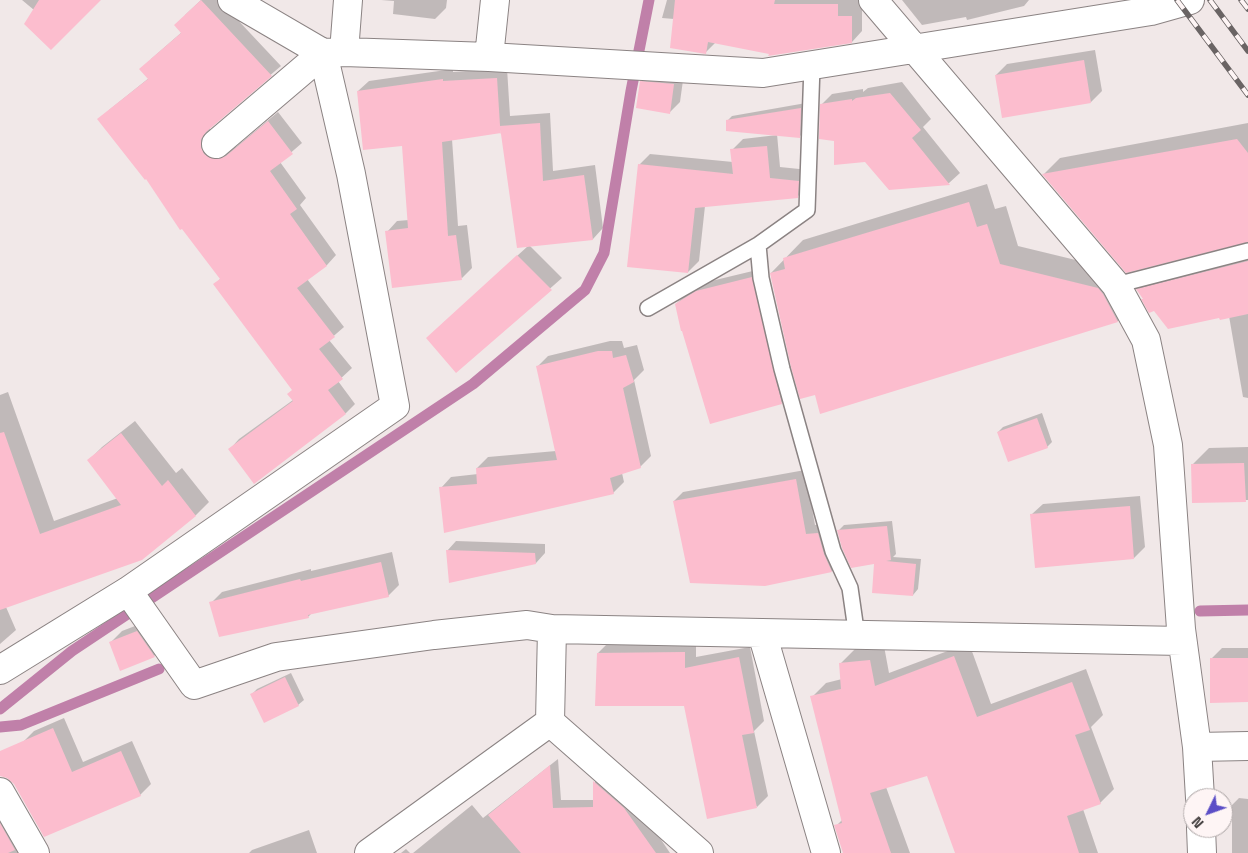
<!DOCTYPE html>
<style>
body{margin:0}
#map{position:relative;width:1248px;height:853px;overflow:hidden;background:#f1e8e8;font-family:"Space Grotesk",sans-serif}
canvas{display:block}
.north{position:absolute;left:1183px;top:788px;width:50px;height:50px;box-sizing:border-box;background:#fef5f5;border:1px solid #afa8a8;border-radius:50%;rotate:228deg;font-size:14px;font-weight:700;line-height:20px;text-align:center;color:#393535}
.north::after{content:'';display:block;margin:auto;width:18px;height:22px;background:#5b4ec6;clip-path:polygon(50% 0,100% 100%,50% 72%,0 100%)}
</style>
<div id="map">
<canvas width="1248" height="853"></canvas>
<div class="north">N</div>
</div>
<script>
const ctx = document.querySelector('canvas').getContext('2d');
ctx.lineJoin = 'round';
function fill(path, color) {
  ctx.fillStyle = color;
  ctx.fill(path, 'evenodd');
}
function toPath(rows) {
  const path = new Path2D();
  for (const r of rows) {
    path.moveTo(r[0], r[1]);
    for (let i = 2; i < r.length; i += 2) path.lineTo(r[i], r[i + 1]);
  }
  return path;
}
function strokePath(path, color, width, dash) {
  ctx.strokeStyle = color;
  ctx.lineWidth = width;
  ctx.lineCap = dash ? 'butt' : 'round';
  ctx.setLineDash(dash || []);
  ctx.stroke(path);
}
fill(toPath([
 [22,0,99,0,34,10],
 [201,0,219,0,281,66,213,124,210,128,210,137,230,150,237,146,278,112,302,143,280,162,306,198,300,205,336,255,327,265,307,279,344,327,329,340,352,368,338,381,355,404,346,413,254,482,230,449,239,439,293,400,293,390,215,284,221,278,109,110,149,78,151,59,182,32,185,15],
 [381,0,447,0,446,8,435,19,393,14,394,1],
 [667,0,862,0,862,31,852,42,770,53,716,42,705,53,674,19,662,18],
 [902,0,1029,0,1024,6,967,20,966,17,922,25],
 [1095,50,1102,91,1091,102,996,75,1007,64],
 [507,68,510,116,550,113,553,171,595,165,603,228,593,239,529,245,562,278,456,371,439,327,528,246,502,130,452,139,458,226,467,225,472,268,462,278,387,232,397,221,409,220,404,144,358,91,369,81,453,69,453,72],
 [652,71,684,73,680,102,669,113,641,82],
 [902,82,931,119,923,127,960,173,949,183,889,189,865,161,835,139,821,105,832,94,863,89,863,92,868,88],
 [806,103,805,131,800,136,777,134,780,167,809,170,808,186,797,197,705,206,699,261,688,272,639,165,650,154,733,162,732,150,743,139,777,135,727,121,732,116],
 [1248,123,1248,241,1044,174,1060,158],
 [987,184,995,209,1006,206,1018,246,1117,270,1136,303,1118,321,821,412,816,394,771,273,803,240],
 [1248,249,1248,398,1243,397,1229,316,1154,310,1149,311,1143,299,1144,298,1138,290,1154,273],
 [761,269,791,394,782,403,676,304,685,295,707,282],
 [610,341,622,341,624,348,637,345,644,370,634,380,651,456,640,467,622,473,624,482,613,493,441,488,451,477,478,474,477,468,488,457,556,451,537,367,548,356],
 [8,392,54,521,118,498,89,460,102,447,135,421,176,473,182,468,209,502,196,515,141,559,6,607,16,630,0,644,0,395],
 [1042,413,1052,442,1047,447,998,432,1003,427],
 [1248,447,1248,500,1193,501,1192,465,1209,448],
 [805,470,815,525,827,524,841,562,832,571,765,585,674,501,683,492],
 [1140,496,1145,547,1134,558,1032,514,1043,504],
 [892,521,896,554,893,557,921,559,918,589,913,595,838,531,844,525],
 [456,541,545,544,545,553,536,563,447,551],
 [392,552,399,585,388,596,312,613,308,617,211,603,222,592,311,569,311,571],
 [148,621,165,645,154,656,121,669,111,642,122,631],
 [609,642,696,642,696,657,750,647,764,721,754,731,768,796,757,807,685,705,598,653],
 [969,643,991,704,1086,669,1103,715,1091,727,1114,789,1100,803,1083,809,1098,853,956,853,928,774,886,787,910,853,845,853,836,826,843,819,812,697,826,683,842,679,841,663,855,649,884,646,889,673],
 [1222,648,1248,648,1248,701,1211,659],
 [291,673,304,700,298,705,252,694,257,689],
 [64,718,83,762,132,741,151,784,140,795,20,794,23,742,34,731],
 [558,759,561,800,594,800,595,781,602,774,640,808,670,853,413,853,472,805,483,818],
 [0,798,22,853,0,853],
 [1239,798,1248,799,1248,853,1232,853,1232,805],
 [309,830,317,853,249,853,252,850],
 [406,849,410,853,401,853]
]), '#0003');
strokePath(toPath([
 [1200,611,1248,610],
 [0,709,72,651,473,384,585,290,604,253,631,91,649,0],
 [0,727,21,725,159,669]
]), '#c080a9', 11);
fill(toPath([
 [39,0,101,0,51,50,24,24],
 [201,0,272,76,206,132,201,139,201,147,204,154,210,158,219,159,226,156,268,121,293,154,270,171,297,209,290,214,327,266,297,288,335,337,319,349,343,379,328,390,346,414,254,484,228,449,293,401,287,394,292,390,213,284,220,279,182,229,180,230,146,179,145,180,97,119,148,79,139,69,181,33,174,25],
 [675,0,775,0,774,4,838,4,838,16,852,16,852,43,768,56,769,54,708,42,706,54,670,48],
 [1084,60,1091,103,1002,118,995,75],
 [497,78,500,126,540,123,543,181,584,175,593,240,517,248,500,127,501,133,442,142,448,236,456,235,462,280,392,288,385,231,408,228,402,146,363,150,357,91,443,79,443,81],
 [640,81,674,84,670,114,636,108],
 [890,93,921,130,912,138,950,185,889,190,865,162,834,165,834,141,819,139,820,104,852,99,852,101,856,98],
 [801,108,800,138,726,131,726,120],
 [1237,139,1248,153,1248,242,1126,273,1042,174],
 [767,146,770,178,799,181,798,198,695,208,688,273,627,267,638,164,733,174,730,149],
 [969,202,977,227,987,224,1000,264,1098,288,1103,294,1118,322,820,414,815,395,800,399,791,367,770,273,785,269,783,258],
 [517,255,552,290,456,373,426,338],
 [1248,261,1248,314,1220,320,1219,318,1168,329,1154,311,1149,313,1141,299,1143,299,1136,289],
 [752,277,782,404,710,424,682,331,681,331,675,304,696,291],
 [598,351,612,351,613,358,626,355,634,382,623,388,641,468,610,478,614,494,444,533,439,487,477,484,476,468,557,460,536,366],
 [1037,418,1048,448,1008,462,997,432],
 [4,432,40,534,121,505,87,460,121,433,162,486,168,480,196,516,142,560,0,610,0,433],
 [1244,463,1246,502,1192,503,1191,464],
 [796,479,806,534,818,533,824,554,832,572,765,586,690,583,673,501],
 [1130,506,1134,559,1035,568,1030,514],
 [887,526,891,560,886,561,916,564,913,596,872,593,874,564,851,568,842,548,837,530],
 [446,550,535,553,536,564,449,583],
 [381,562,389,597,308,615,309,618,219,637,209,602,300,579,301,581],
 [137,631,155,657,120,671,109,642],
 [685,652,685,668,739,657,754,733,742,735,757,808,707,819,684,706,595,706,597,653],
 [954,656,977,717,1072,682,1090,730,1075,735,1101,804,1067,816,1079,853,955,853,927,776,870,793,891,853,843,853,834,825,842,823,810,696,841,689,839,663,870,660,875,686],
 [1210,658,1248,658,1248,702,1210,703],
 [285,677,299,706,264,723,250,694],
 [53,728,72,772,121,751,141,796,44,837,14,784,7,778,0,776,0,751],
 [550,765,553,808,593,807,593,781,624,808,656,853,521,853,488,815],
 [0,823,15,850,8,853,0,853]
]), '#fcbdce');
const lane = toPath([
 [812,66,807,210,758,245,761,278,782,369,833,551,850,588,855,623,854,635],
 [1116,285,1248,251],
 [648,308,758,245]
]);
const street = toPath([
 [232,0,323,53,344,52,489,57,763,73,1151,11,1190,0],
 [873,0,1116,285,1146,340,1168,445,1181,629,1197,747,1200,798],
 [344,52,348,0],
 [489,57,495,0],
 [128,591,194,685,276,657,434,635,527,625,552,629,1182,641],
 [762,633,826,853],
 [0,670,128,591,395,406,351,174,323,53,216,144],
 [550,722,699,853],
 [1197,747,1248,746],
 [0,792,35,853],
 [1201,828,1202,853],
 [369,853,550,722,552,629]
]);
strokePath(lane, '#8b8383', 18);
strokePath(street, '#8b8383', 30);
strokePath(lane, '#fff', 15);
strokePath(street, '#fff', 28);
const rail = toPath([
 [1177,0,1248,95],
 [1210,0,1248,51],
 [1241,0,1248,9]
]);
strokePath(rail, '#6a6464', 5.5);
strokePath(rail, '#fef5f5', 4, [11]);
</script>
